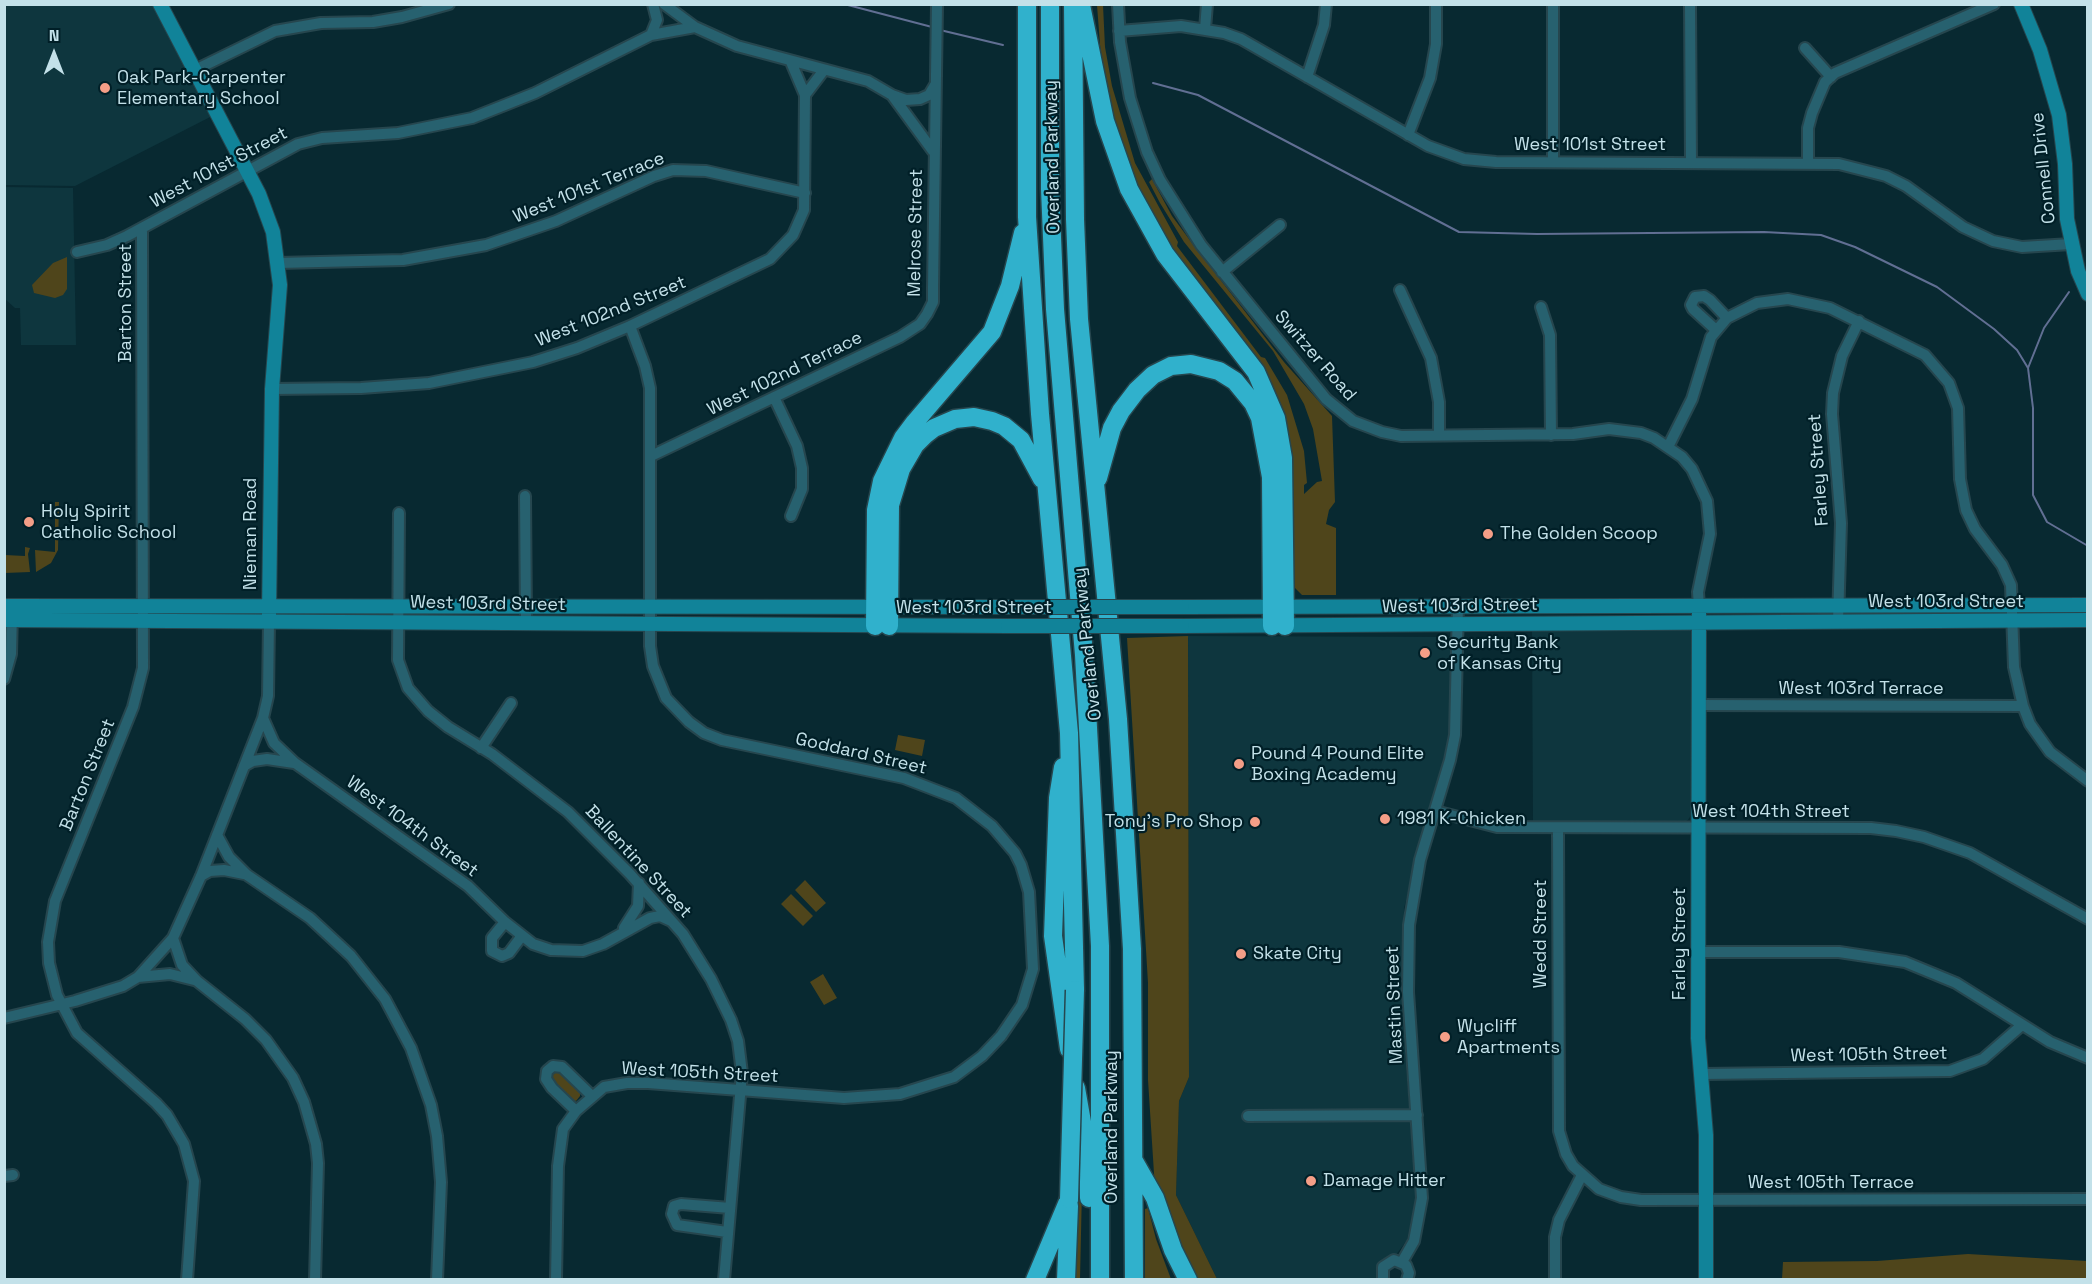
<!DOCTYPE html>
<style>
body{margin:0}
#map{position:relative;width:2092px;height:1284px;overflow:hidden;background:#082931;font-family:"Space Grotesk",sans-serif}
canvas{display:block}
.frame{position:absolute;inset:0;border:6px solid #c3e1e9;pointer-events:none}
.north{position:absolute;left:24px;top:24px;width:60px;height:60px;-webkit-text-stroke:4px #001f27;paint-order:stroke;rotate:0deg;font-size:16px;font-weight:700;line-height:24px;text-align:center;color:#c3e1e9}
.north::after{content:'';display:block;margin:auto;width:21px;height:27px;background:#c3e1e9;clip-path:polygon(50% 0,100% 100%,50% 72%,0 100%)}
</style>
<div id="map">
<canvas width="2092" height="1284"></canvas>
<div class="frame"></div>
<div class="north">N</div>
</div>
<script>
const ctx = document.querySelector('canvas').getContext('2d');
ctx.lineJoin = 'round';
function fill(path, color) {
  ctx.fillStyle = color;
  ctx.fill(path, 'evenodd');
}
function toPath(rows) {
  const path = new Path2D();
  for (const r of rows) {
    path.moveTo(r[0], r[1]);
    for (let i = 2; i < r.length; i += 2) path.lineTo(r[i], r[i + 1]);
  }
  return path;
}
function strokePath(path, color, width, dash) {
  ctx.strokeStyle = color;
  ctx.lineWidth = width;
  ctx.lineCap = dash ? 'butt' : 'round';
  ctx.setLineDash(dash || []);
  ctx.stroke(path);
}
function label(font, color, halo, rows, align = 'center') {
  ctx.font = font + ' "Space Grotesk",sans-serif';
  ctx.lineWidth = 4.5;
  ctx.setLineDash([]);
  ctx.textBaseline = 'middle';
  ctx.strokeStyle = halo;
  ctx.fillStyle = color;
  for (const [text, x, y, turn = 0] of rows) {
    ctx.save();
    ctx.translate(x, y);
    ctx.rotate((+turn || 0) * Math.PI / 180);
    ctx.textAlign = isNaN(turn) ? turn : align;
    if (halo) ctx.strokeText(text, 0, 0);
    ctx.fillText(text, 0, 0);
    ctx.restore();
  }
}
fill(toPath([
 [5,5,160,5,218,113,75,186,5,185],
 [5,187,73,188,76,345,21,345,20,308,15,308,5,299],
 [1532,626,1688,627,1691,631,1691,815,1688,820,1684,822,1533,821],
 [1188,636,1451,637,1453,691,1447,746,1404,908,1402,1012,1416,1198,1407,1240,1378,1279,1217,1279,1176,1195,1179,1101,1189,1077]
]), '#0e363e');
fill(toPath([
 [1097,5,1103,5,1105,47,1112,86,1135,163,1178,242,1177,246,1261,357,1265,358,1287,395,1304,451,1307,483,1304,485,1304,494,1317,482,1322,481,1313,429,1304,404,1273,351,1184,242,1160,203,1149,182,1152,179,1172,216,1192,243,1284,362,1332,416,1335,502,1329,510,1326,524,1336,528,1336,595,1302,595,1294,587,1291,449,1280,406,1180,264,1144,203,1121,150,1102,71],
 [67,257,67,289,63,295,55,298,34,293,32,285,53,263],
 [55,502,59,502,58,550,51,563,36,572,35,550,55,552],
 [25,547,30,548,28,554,30,572,5,573,5,555,25,556],
 [1188,636,1189,1077,1179,1101,1176,1195,1217,1279,1186,1279,1155,1189,1148,1080,1148,983,1127,638],
 [898,735,925,740,922,756,895,750],
 [805,880,826,903,816,912,795,890],
 [791,894,813,916,803,926,781,904],
 [823,974,837,998,824,1005,810,982],
 [559,1070,580,1090,580,1096,576,1101,568,1099,551,1079,551,1072],
 [1078,1143,1082,1189,1080,1279,1071,1280],
 [1148,1208,1156,1239,1171,1279,1145,1279,1145,1209],
 [1968,1254,2087,1261,2087,1279,1782,1279,1783,1262,1877,1261]
]), '#4f451b');
strokePath(toPath([
 [844,4,932,27],
 [940,30,1003,45],
 [1153,83,1198,95,1459,232,1537,234,1764,232,1821,235,1855,247,1937,287,1994,329,2017,350,2028,368,2033,408,2033,495,2047,522,2088,546],
 [2028,368,2044,328,2069,292]
]), '#616f93', 2);
const street = toPath([
 [664,4,695,27,737,46,868,81,892,95,906,100,920,99,929,95,935,85],
 [1118,4,1120,42,1130,98,1147,152,1160,180,1201,245,1326,399,1353,421,1382,432,1401,436,1573,434,1609,429,1641,433,1654,438,1682,457,1692,469,1707,501,1710,534,1698,592,1699,607],
 [1553,4,1553,162],
 [1690,4,1691,162],
 [1205,29,1207,4],
 [1119,31,1181,26,1224,33,1241,39,1428,146,1464,159,1496,162,1839,164,1886,176,1906,186,1963,227,1993,241,2022,247,2071,244],
 [651,35,657,20,653,4],
 [1805,48,1831,77],
 [195,70,275,31,321,23,373,22,402,17,449,4],
 [1307,77,1324,25,1326,4],
 [805,95,824,70],
 [892,95,933,151],
 [1408,135,1430,78,1436,44,1436,4],
 [1808,162,1808,128,1812,113,1825,82,1835,73,1994,4],
 [142,228,143,668,133,707,55,901,48,942,49,963,57,995,77,1033,156,1103,167,1115,184,1144,194,1181,187,1280],
 [77,252,107,245,127,236,298,144,322,138,398,133,472,118,535,93,651,35,695,27],
 [278,263,403,260,486,245,556,221,654,176,673,170,706,171,805,193],
 [1222,272,1280,225],
 [1400,290,1431,358,1439,402,1439,435],
 [1541,307,1550,335,1551,435],
 [1716,330,1693,309,1691,305,1695,297,1704,296,1710,300,1727,318],
 [272,389,361,388,429,383,533,362,577,348,630,326,770,259,793,235,804,210,805,95,791,62],
 [774,397,797,446,802,468,802,489,791,516],
 [1668,447,1692,399,1711,337,1727,318,1757,303,1788,299,1830,308,1925,355,1949,383,1958,408,1960,479,1966,510,1975,529,2002,565,2011,585,2014,667,2023,706,2030,724,2050,752,2088,781],
 [651,456,900,337,920,324,927,314,933,302,933,288,937,4],
 [525,496,526,622],
 [399,513,398,660,408,688,428,711,448,727,492,754,568,812,630,874,683,934,711,979,731,1020,738,1041,742,1073,724,1280],
 [1838,621,1841,523,1832,414,1833,393,1842,356,1859,321],
 [4,679,11,654,12,612],
 [1698,705,2023,706],
 [263,718,274,743,295,763,468,886,505,922,533,944,551,950,583,951,603,944,650,918,660,916,671,921],
 [481,748,511,703],
 [244,766,253,761,267,759,294,763],
 [1435,811,1497,827,1871,828,1896,831,1924,837,1970,853,2088,919],
 [1558,828,1559,1131,1566,1154,1573,1166,1599,1189,1621,1197,1641,1200,2088,1199],
 [217,835,229,857,247,875,310,918,351,956,385,999,411,1048,431,1105,437,1136,441,1182,437,1280],
 [201,876,210,871,224,870,244,874],
 [505,922,492,938,492,951,502,956,509,953,521,937],
 [624,928,638,906,639,883],
 [173,938,182,965,197,981,245,1019,266,1040,293,1078,304,1102,316,1144,318,1163,315,1280],
 [1698,952,1839,952,1905,962,1956,983,2050,1042,2088,1058],
 [138,977,170,974,194,980],
 [4,1018,75,1001,123,986,138,977,173,938,201,876,263,718,268,696,269,621],
 [1702,1074,1950,1071,1983,1059,2022,1025],
 [576,1111,552,1088,546,1079,547,1071,553,1066,562,1067,592,1096],
 [1248,1116,1417,1115],
 [4,1176,13,1175],
 [727,1232,677,1225,672,1214,674,1206,681,1204,730,1208],
 [1402,1262,1414,1241,1422,1198,1408,992,1409,925,1420,860,1450,760,1455,735,1458,605],
 [556,1280,558,1166,563,1129,576,1111,604,1087,627,1083,648,1083,844,1098,900,1094,954,1077,982,1056,1001,1036,1022,1005,1033,969,1029,892,1021,865,1015,853,992,826,956,798,904,778,722,740,704,733,689,722,666,698,653,666,650,646,650,388,645,366,630,326],
 [1383,1280,1383,1267,1394,1260,1406,1265,1409,1273,1407,1280],
 [1555,1280,1555,1237,1559,1220,1582,1175]
]);
const secondary = toPath([
 [160,4,259,194,273,232,280,285,272,389,269,614],
 [2021,4,2040,50,2059,115,2065,164,2067,219,2078,271,2088,294],
 [4,606,1007,607],
 [1182,607,2088,605],
 [1699,612,1698,1038,1706,1135,1706,1280],
 [4,620,1008,626],
 [1182,626,2088,620]
]);
const highway = toPath([
 [1027,4,1027,217,1040,414,1069,733,1075,990],
 [1050,4,1050,189,1055,309,1084,655,1100,946,1100,1280],
 [1073,4,1075,219,1079,319,1118,719,1132,949,1134,1280],
 [1081,5,1105,121,1129,189,1165,254,1256,372,1276,418,1283,458,1285,626],
 [1098,478,1112,428,1121,411,1137,390,1153,375,1171,366,1191,364,1219,371,1235,381,1253,403,1260,418,1271,477,1272,626],
 [875,626,876,510,882,481,903,438,915,422,992,332,1010,286,1023,233],
 [889,626,890,505,901,469,915,445,925,435,934,428,955,419,974,417,992,421,1004,426,1021,440,1042,479],
 [1063,767,1058,798,1053,936,1069,1049],
 [1076,1088,1087,1150,1089,1198],
 [1134,1161,1155,1198,1173,1250,1188,1280],
 [1035,1280,1069,1199],
 [1066,1280,1069,1206]
]);
strokePath(street, '#26464e', 14);
strokePath(secondary, '#26464e', 16);
strokePath(highway, '#26464e', 21);
strokePath(street, '#27616f', 10);
strokePath(secondary, '#118399', 14);
strokePath(highway, '#30b1cc', 18);
const secondaryBridge = toPath([
 [1007,607,1182,607],
 [1008,626,1182,626]
]);
const highwayBridge = toPath([
 [1069,1199,1075,990]
]);
strokePath(secondaryBridge, '#26464e', 16, []);
strokePath(highwayBridge, '#26464e', 21, []);
strokePath(secondaryBridge, '#118399', 14);
strokePath(highwayBridge, '#30b1cc', 18);
for (const [x, y, r, color] of [
 [105,88,6,"#f49e87"],
 [29,522,6,"#f49e87"],
 [1488,534,6,"#f49e87"],
 [1425,653,6,"#f49e87"],
 [1239,764,6,"#f49e87"],
 [1385,819,6,"#f49e87"],
 [1255,822,6,"#f49e87"],
 [1241,954,6,"#f49e87"],
 [1445,1037,6,"#f49e87"],
 [1311,1181,6,"#f49e87"]
]) {
  const dot = new Path2D();
  dot.arc(x, y, r, 0, 2 * Math.PI);
  ctx.fillStyle = color;
  ctx.fill(dot);
  strokePath(dot, '#001f27', 2);
}
label('18px', '#c3e1e9', '#001f27', [
 ["Oak Park-Carpenter",117,78],
 ["Elementary School",117,99],
 ["Holy Spirit",41,512],
 ["Catholic School",41,533],
 ["The Golden Scoop",1500,534],
 ["Security Bank",1437,643],
 ["of Kansas City",1437,664],
 ["Pound 4 Pound Elite",1251,754],
 ["Boxing Academy",1251,775],
 ["1981 K-Chicken",1397,819],
 ["Tony's Pro Shop",1243,822,"right"],
 ["Skate City",1253,954],
 ["Wycliff",1457,1027],
 ["Apartments",1457,1048],
 ["Damage Hitter",1323,1181]
], 'left');
label('18px', '#c3e1e9', '#001f27', [
 ["West 101st Street",1590,145],
 ["Overland Parkway",1053,157,-91],
 ["West 101st Street",219,168,-28],
 ["Connell Drive",2044,168,-96],
 ["West 101st Terrace",589,188,-22],
 ["Melrose Street",916,233,-89],
 ["Barton Street",126,303,-90],
 ["West 102nd Street",611,312,-22],
 ["Switzer Road",1315,356,49],
 ["West 102nd Terrace",785,374,-26],
 ["Farley Street",1819,470,-94],
 ["Nieman Road",251,534,-90],
 ["West 103rd Street",1946,602],
 ["West 103rd Street",488,604,1],
 ["West 103rd Street",1460,606,-1],
 ["West 103rd Street",974,608],
 ["Overland Parkway",1088,644,-96],
 ["West 103rd Terrace",1861,689],
 ["Goddard Street",861,754,13],
 ["Barton Street",88,775,-68],
 ["West 104th Street",1771,812],
 ["West 104th Street",412,827,36],
 ["Ballentine Street",638,862,47],
 ["Wedd Street",1541,934,-90],
 ["Farley Street",1680,944,-90],
 ["Mastin Street",1395,1005,-92],
 ["West 105th Street",1869,1055,-1],
 ["West 105th Street",700,1073,3],
 ["Overland Parkway",1112,1127,-90],
 ["West 105th Terrace",1831,1183]
]);
</script>
